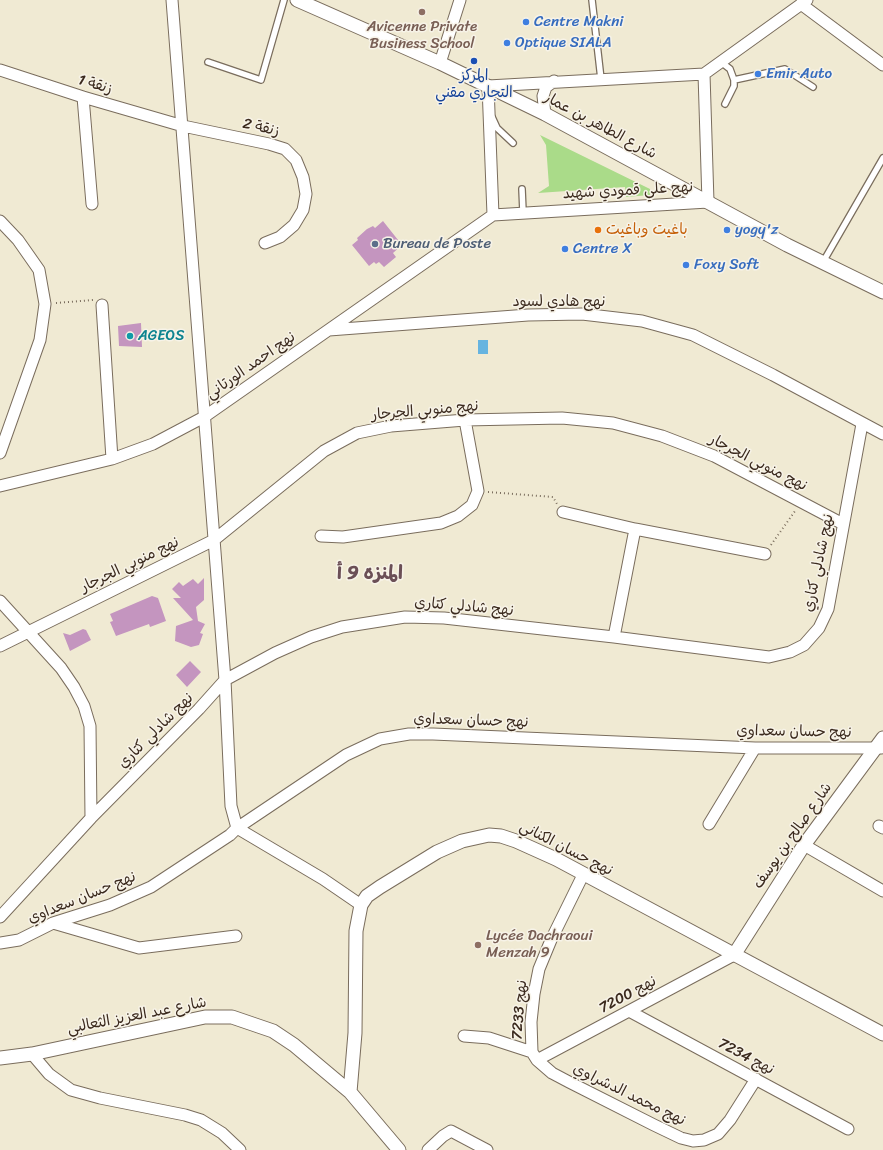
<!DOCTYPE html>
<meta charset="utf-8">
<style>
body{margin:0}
canvas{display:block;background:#f0ead3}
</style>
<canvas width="883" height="1150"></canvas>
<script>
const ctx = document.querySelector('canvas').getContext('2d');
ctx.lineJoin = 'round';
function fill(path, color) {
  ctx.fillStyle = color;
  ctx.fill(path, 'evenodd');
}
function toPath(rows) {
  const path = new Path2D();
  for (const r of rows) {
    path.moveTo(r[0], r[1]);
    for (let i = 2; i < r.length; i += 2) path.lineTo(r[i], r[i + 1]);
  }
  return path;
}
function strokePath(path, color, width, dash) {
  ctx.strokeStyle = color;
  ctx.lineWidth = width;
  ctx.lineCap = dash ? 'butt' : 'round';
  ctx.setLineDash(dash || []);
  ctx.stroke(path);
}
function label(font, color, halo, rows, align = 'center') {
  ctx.font = font + ' Sriracha,"Playpen Sans Arabic",sans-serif';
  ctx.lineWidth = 3;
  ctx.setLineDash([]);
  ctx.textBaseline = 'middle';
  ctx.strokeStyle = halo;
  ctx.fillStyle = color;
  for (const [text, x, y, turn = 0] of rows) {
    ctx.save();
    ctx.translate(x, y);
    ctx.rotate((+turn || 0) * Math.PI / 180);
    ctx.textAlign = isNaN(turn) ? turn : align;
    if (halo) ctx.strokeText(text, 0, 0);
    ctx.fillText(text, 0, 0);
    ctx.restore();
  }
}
fill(toPath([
 [540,135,650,189,650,195,626,197,625,187,538,193,549,186,546,145]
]), '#aadb89');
fill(toPath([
 [478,340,488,340,488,354,478,354]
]), '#66b4e0');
fill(toPath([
 [383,221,402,245,393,253,396,257,384,267,379,262,376,264,374,262,369,266,352,245,358,240,357,238,367,229,373,226,375,228],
 [141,323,142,347,119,346,118,326],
 [204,578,204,600,196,607,198,621,205,624,200,633,203,634,199,645,191,647,175,641,176,626,193,620,173,598,181,598,172,589,179,582,183,586,193,579,198,584],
 [152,596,158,598,166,621,150,627,149,624,116,636,110,622,113,621,110,614],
 [83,629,86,630,91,640,70,651,63,633,70,635],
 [190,661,201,672,187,687,176,675]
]), '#c495bf');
const service = toPath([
 [592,0,601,79],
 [208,62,261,80,284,0],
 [721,62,730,69,734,80,734,86,725,104],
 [734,80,785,69,813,87],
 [492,117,497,128,513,143],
 [522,189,523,212],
 [823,262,883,158]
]);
const minor = toPath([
 [172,0,225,680,231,806,237,828,323,879,361,905],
 [801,4,883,65],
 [440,63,460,0],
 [0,70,83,97,183,126,269,144,285,149,296,160,303,177,306,194,303,210,294,225,280,237,265,243],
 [83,97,92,204],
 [545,114,543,96,546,87,554,81],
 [493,215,488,86,704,74,807,0],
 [0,221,18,240,39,270,45,304,40,340,0,453],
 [102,305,112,459],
 [329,330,528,315,582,314,642,321,693,335,773,375,883,434],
 [0,486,112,459,153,444,204,417,493,215,708,202,704,74],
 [563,512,635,529,765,554],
 [321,536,343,537,441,523,458,516,472,505,478,491,465,420],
 [0,601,61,668,74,687,84,706,90,726,91,818],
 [614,637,635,529],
 [0,646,214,540,324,451,357,433,391,426,465,420,562,418,613,423,662,436,714,456,843,524],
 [709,824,755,748],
 [879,826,883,828],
 [804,845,883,891],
 [583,875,551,940,539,969,534,994,531,1022,532,1052,537,1060,552,1073,569,1082,654,1125,681,1138,693,1141,704,1140,718,1134,730,1120,756,1079],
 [0,917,91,818,199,709,225,680,275,653,311,637,342,627,405,617,444,618,614,637,769,657,790,652,804,645,819,628,828,609,862,424],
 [53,923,139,948,236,936],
 [0,943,19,940,53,923,110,905,151,887,230,835,237,828,346,755,380,739,409,734,433,734,755,748,881,748],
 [629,1011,848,1129],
 [464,1036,489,1038,532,1052],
 [32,1054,49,1074,71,1090,100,1098,185,1115,201,1120,222,1133,240,1150],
 [537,1060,734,955],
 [428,1150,443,1136,451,1131,487,1150]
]);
const tertiary = toPath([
 [297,0,440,63,545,114,787,245,883,292],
 [734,955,804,845,883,738],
 [0,1058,32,1054,205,1017,232,1017,273,1031,294,1045,350,1092,399,1150],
 [350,1092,355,1033,356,931,361,905,367,896,380,887,437,852,462,841,489,835,501,836,516,841,556,859,883,1034]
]);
strokePath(service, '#7a6d5d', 8);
strokePath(minor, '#7a6d5d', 13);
strokePath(tertiary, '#7a6d5d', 15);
strokePath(toPath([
 [56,303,93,300],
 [488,492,553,497,557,504],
 [771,545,795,511]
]), '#7a6d5d', 2, [1, 3]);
strokePath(service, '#fff', 5.5);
strokePath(minor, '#fff', 11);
strokePath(tertiary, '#fff', 13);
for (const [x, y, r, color] of [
 [422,12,4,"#8d6e63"],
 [526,22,4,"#3f7fe0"],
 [507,43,4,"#3f7fe0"],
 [474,61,4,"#1a4fb4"],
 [758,74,4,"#3f7fe0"],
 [598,230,4,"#e8710a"],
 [727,230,4,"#3f7fe0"],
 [375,244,4,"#5c6f8a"],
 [565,249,4,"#3f7fe0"],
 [686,265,4,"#3f7fe0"],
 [130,336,4,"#0f9aa8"],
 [478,945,4,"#8d6e63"]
]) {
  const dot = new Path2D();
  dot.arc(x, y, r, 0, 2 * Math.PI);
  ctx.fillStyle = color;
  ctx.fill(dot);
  strokePath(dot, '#f7f3e8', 1.5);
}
label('15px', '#366cbe', '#f7f3e8', [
 ["Centre Makni",534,22],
 ["Optique SIALA",515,43],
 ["Emir Auto",766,74],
 ["yogy'z",735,230],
 ["Centre X",573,249],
 ["Foxy Soft",694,265]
], 'left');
label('15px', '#785e54', '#f7f3e8', [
 ["Avicenne Private",422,27],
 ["Business School",422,44],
 ["Lycée Dachraoui",486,936,"left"],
 ["Menzah 9",486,953,"left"]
]);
label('15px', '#164399', '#f7f3e8', [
 ["المركز",474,76],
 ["التجاري مقني",474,93]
]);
label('15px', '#3b2a1e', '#f7f3e8', [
 ["زنقة 1",95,85,17],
 ["شارع الطاهر بن عمار",600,126,28],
 ["زنقة 2",261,128,13],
 ["نهج علي قمودي شهيد",628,191,-3],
 ["نهج هادي لسود",559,302],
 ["نهج احمد الورتاني",251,366,-35],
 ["نهج منوبي الجرجار",425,411,-5],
 ["نهج منوبي الجرجار",758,463,27],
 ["نهج شادلي كتاري",819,563,-78],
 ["نهج منوبي الجرجار",130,565,-26],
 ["نهج شادلي كتاري",464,607,5],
 ["نهج حسان سعداوي",471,721,2],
 ["نهج شادلي كتاري",156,731,-45],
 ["نهج حسان سعداوي",794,732,1],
 ["شارع صالح بن يوسف",793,836,-55],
 ["نهج حسان الكناني",566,849,27],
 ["نهج حسان سعداوي",82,898,-22],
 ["نهج 7200",628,995,-28],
 ["نهج 7233",520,1010,-85],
 ["شارع عبد العزيز الثعالبي",137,1016,-11],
 ["نهج 7234",746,1057,28],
 ["نهج محمد الدشراوي",629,1095,26]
]);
label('15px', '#c56008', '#f7f3e8', [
 ["باغيت وباغيت",606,230]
], 'left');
label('15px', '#4e5e75', '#f7f3e8', [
 ["Bureau de Poste",383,244]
], 'left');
label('15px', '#0d838f', '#f7f3e8', [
 ["AGEOS",138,336]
], 'left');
label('bold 19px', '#6b4f56', '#f7f3e8', [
 ["المنزه 9 أ",370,574]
]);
</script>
